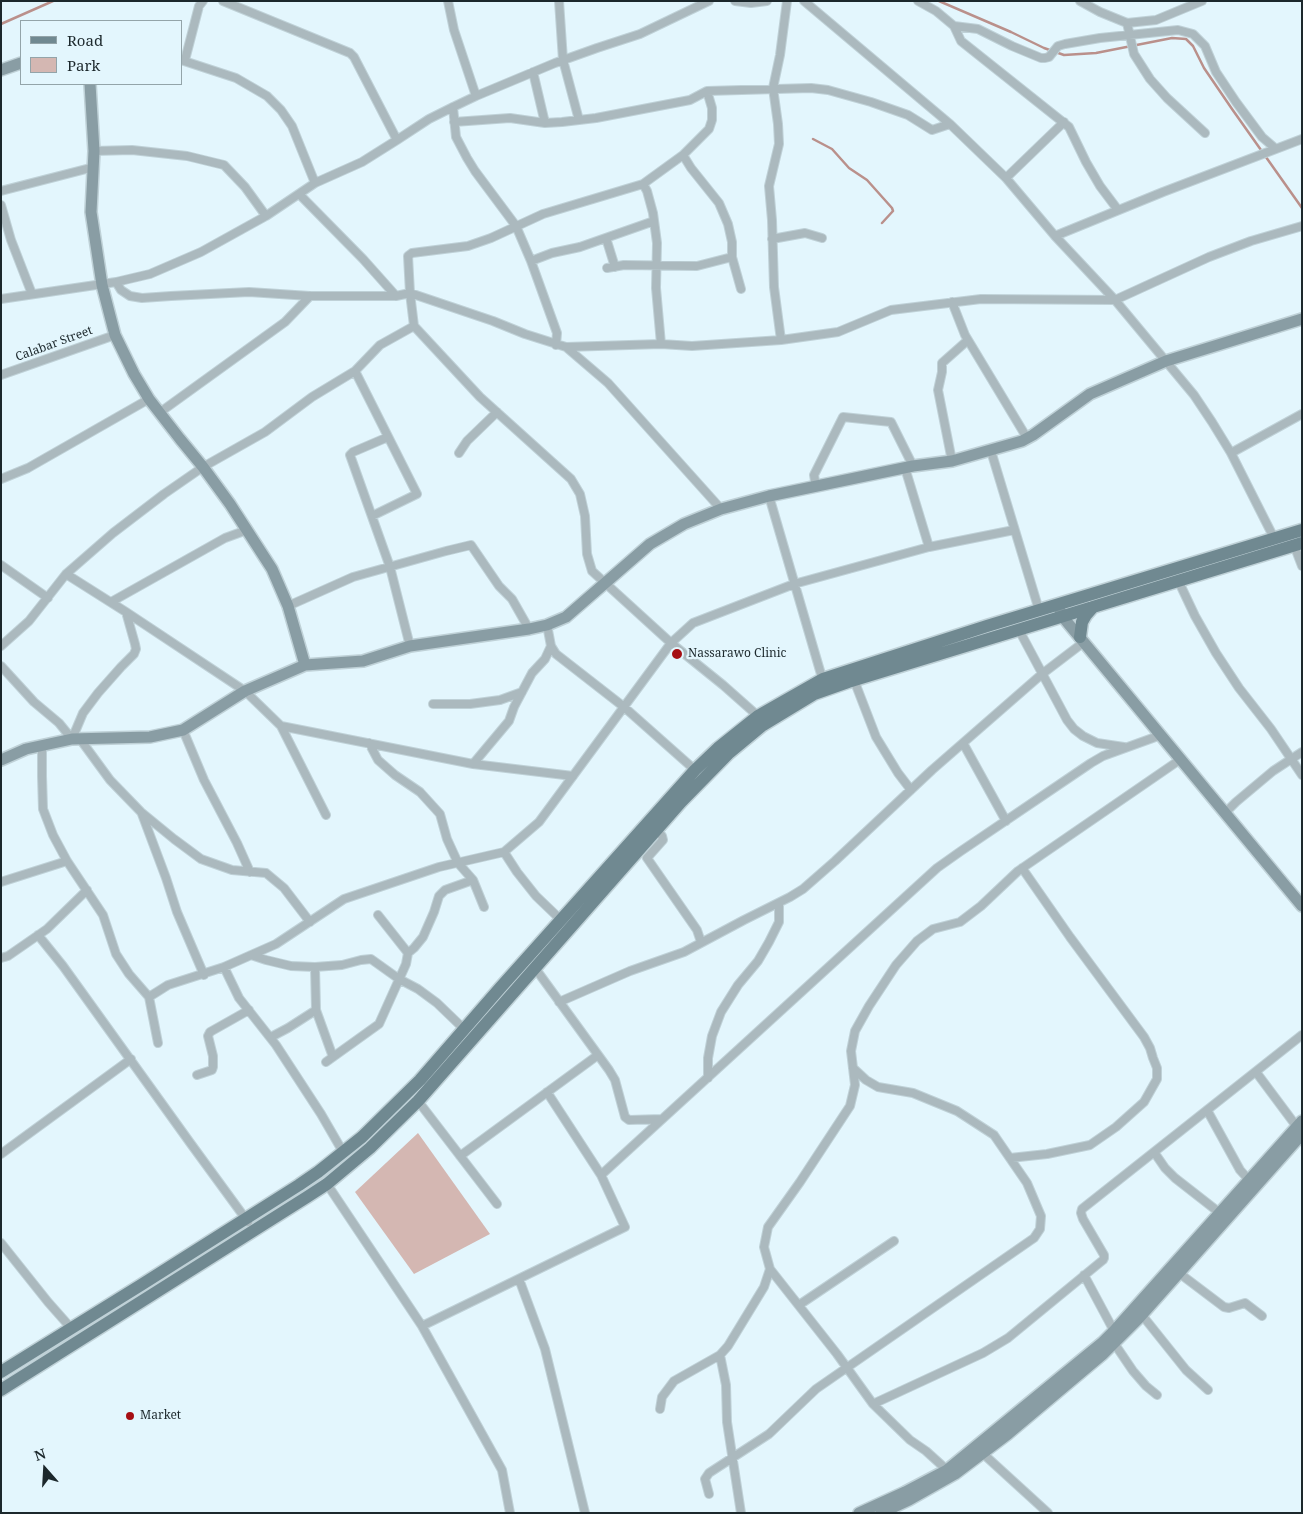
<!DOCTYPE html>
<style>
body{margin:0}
#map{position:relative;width:1303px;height:1514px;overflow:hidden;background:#e3f6fd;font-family:"Noto Serif",serif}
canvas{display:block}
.frame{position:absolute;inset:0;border:2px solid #1c282c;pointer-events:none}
.legend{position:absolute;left:20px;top:20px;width:162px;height:65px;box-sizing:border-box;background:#e3f6fd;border:1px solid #93a4a9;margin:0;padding:6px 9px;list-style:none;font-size:15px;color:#1c282c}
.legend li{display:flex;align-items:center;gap:10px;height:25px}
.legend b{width:25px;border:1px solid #93a4a9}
.north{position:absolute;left:20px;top:1444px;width:50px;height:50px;-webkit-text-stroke:4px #e3f6fd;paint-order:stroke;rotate:341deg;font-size:14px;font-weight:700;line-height:20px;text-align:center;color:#1c282c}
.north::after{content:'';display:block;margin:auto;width:18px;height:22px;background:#1c282c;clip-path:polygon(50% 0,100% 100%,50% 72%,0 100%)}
</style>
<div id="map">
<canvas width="1303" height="1514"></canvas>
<div class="frame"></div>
<ul class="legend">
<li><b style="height:6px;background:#708991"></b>Road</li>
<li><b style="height:14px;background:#d4b7b2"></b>Park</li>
</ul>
<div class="north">N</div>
</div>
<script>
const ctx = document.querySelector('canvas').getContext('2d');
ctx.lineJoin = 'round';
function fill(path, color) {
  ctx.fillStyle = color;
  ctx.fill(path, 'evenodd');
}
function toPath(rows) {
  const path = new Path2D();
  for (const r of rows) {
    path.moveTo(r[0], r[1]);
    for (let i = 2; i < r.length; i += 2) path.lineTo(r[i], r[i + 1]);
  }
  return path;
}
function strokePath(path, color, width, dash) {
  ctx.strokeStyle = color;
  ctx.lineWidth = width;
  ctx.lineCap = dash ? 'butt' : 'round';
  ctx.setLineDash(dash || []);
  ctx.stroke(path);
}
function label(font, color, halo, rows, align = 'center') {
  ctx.font = font + ' "Noto Serif",serif';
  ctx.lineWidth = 4.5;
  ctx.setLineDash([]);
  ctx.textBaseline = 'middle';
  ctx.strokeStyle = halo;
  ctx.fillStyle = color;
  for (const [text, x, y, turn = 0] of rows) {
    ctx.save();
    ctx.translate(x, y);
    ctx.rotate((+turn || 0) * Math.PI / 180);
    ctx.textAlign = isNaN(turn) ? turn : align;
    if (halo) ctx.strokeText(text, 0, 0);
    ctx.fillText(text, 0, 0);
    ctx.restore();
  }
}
fill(toPath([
 [418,1133,490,1234,414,1274,355,1192]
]), '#d4b7b2');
strokePath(toPath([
 [939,1,1011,32,1044,48,1064,55,1096,53,1172,38,1186,39,1193,46,1204,68,1232,109,1302,208],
 [1,24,53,1],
 [813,139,832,149,849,168,867,180,892,208,893,211,882,223]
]), '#ba908b', 2.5);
const street = toPath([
 [223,1,350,53,354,57,397,140],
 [448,1,454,30,476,96],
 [559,1,563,60,579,120],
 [735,1,751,3,767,1],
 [804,1,950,124,1006,178,1055,236,1115,300,1194,395,1212,422,1231,453,1274,538],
 [918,1,936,11,954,26,961,41,1069,127,1086,162,1100,186,1118,210],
 [1080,1,1100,12,1127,23,1156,20,1202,1],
 [1127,23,1134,54,1150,79,1167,98,1205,133],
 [954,26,978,29,1012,46,1041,58,1045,58,1049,57,1058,46,1065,44,1100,38,1178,30,1193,34,1205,46,1216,72,1236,102,1262,137,1276,149],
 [181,60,236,78,267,96,281,110,292,126,315,183],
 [185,60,199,6,203,1],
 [533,72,545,123],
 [453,107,456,137,467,158,475,171,516,226,531,261,557,333,556,345],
 [454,122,510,118,545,123,562,122,596,118,690,100,707,91,811,88,828,90,871,102,908,115,932,130,950,124],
 [94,151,132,150,187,156,224,165,245,187,266,216],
 [683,155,691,168,719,203,728,224,732,242,732,257,741,289],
 [1006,178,1064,122],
 [643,184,647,191,653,213,657,243,656,288,661,344],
 [1,191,94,167],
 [299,194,363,259,396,296],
 [1,205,11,240,32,294],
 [1055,236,1163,192,1302,139],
 [606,238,615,267],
 [772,239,805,233,822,238],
 [531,261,552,253,580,247,654,221],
 [607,268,624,265,697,266,732,257],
 [116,282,121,290,130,296,142,298,171,296,249,292,310,296,396,296,410,293,408,256,412,253,468,246,491,238,543,214,643,184,683,155,709,129,712,120,712,108,707,91],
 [1,299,116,282,150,274,201,252,266,216,315,183,362,162,397,140,429,119,453,107,476,96,555,63,597,48,640,34,709,1],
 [952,302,965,335,1027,438],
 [781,340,774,287,772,220,769,186,779,144,778,124,773,88,780,55,787,1],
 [566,347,608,383,721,509],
 [355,371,380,345,414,326],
 [1,375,115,335],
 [159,413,285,322,310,296],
 [388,437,353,452,350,455,390,567,410,646],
 [991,451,1039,610],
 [459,453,467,441,497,412],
 [1231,453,1302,414],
 [952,461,938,390,942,372,942,363,968,340],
 [905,468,929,547],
 [1,479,28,468,149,399],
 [816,487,814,475,843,417,891,422,913,466],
 [769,496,823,681],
 [1294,545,1302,566],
 [1,565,48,598],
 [66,574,126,612,245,691,281,726,473,764,573,776],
 [1178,580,1195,616,1216,653,1239,688,1271,729,1302,775],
 [111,602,225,538,247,530],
 [288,606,353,577,446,551,471,545,499,586,512,599,529,629],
 [547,625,551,646,556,654,624,707,695,770],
 [1019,630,1067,720,1074,729,1083,736,1097,743,1124,747],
 [1,646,29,621,66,574,113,533,164,494,203,467,265,432,312,397,355,371,417,494,372,516],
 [1,666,34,702,59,723,72,739,83,713,98,693,121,667,134,654,136,649,135,644,126,612],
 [854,680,876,737,898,773,911,790],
 [433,704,470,704,500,700,522,692],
 [758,716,723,685,671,643,592,571,587,554,585,516,580,494,571,479,480,397,414,326,410,293,493,321,525,334,566,347,661,344,692,346,781,340,838,332,891,310,981,299,1115,300,1209,257,1251,241,1302,226],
 [281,726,326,815],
 [183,730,204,780,237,843,250,872],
 [80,739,110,780,141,812,174,839,201,859,232,870,266,873,284,888,310,922],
 [369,743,378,760,395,775,420,792,440,814,447,839,458,863,473,880,484,907],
 [963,743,1006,821],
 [42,745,42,776,43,809,53,835,67,861,103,915,116,954,129,974,149,997],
 [473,764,509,721,514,707,532,673,545,659,551,646],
 [1225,813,1236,802,1273,771,1302,752],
 [142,814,166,878,177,912,204,975],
 [657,830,662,836,663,840,647,858,697,930,701,942],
 [504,852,517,872,536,896,561,920],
 [1,882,67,861],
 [38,935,63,966,191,1144,248,1222],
 [408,953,414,948,423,937,434,912,439,896,445,890,473,880],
 [251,955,266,960,291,966,315,967,342,965,361,960,371,959,399,979,418,989,437,1003,464,1029],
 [1,958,8,956,47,929,87,890],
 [224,967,239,998,276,1045,321,1114,343,1152],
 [315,967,316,1010,333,1057],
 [535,968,609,1070,615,1080,625,1117,629,1120,662,1119],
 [559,1002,630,971,684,952,744,920,790,897,803,889,835,861,932,770,1042,674,1084,642],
 [271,1037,288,1028,316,1010],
 [158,1043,149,997,168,985,224,967,276,944,344,899,439,867,504,852,539,822,671,643,693,623,794,584,929,547,1014,530],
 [326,1062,379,1024,406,964,408,953,378,915],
 [1256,1072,1297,1127],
 [197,1075,212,1070,213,1067,213,1056,208,1036,210,1032,249,1010],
 [708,1078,708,1058,712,1036,721,1012,738,985,758,961,769,942,779,922,779,903],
 [418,1101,497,1204],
 [1207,1110,1240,1170,1249,1180],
 [1154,1152,1165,1168,1175,1178,1216,1210,1219,1215],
 [1,1154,131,1059],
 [460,1156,598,1055],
 [1010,1158,1047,1154,1090,1145,1116,1127,1144,1102,1157,1079,1157,1068,1153,1058,1150,1048,1144,1037,1070,937,1022,868],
 [601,1175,937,868,961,851,1091,763,1103,756,1161,735],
 [327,1184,422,1326],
 [1,1243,48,1302,71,1328],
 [1179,1273,1224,1307,1229,1308,1245,1303,1262,1316],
 [1084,1275,1114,1331],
 [519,1279,545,1349,585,1513],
 [799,1305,894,1241],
 [1142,1315,1186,1370,1208,1390],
 [1114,1343,1133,1371,1146,1386,1157,1395],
 [720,1355,726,1385,727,1422,741,1513],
 [873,1404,983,1353,1008,1338,1103,1260,1104,1258,1104,1255,1083,1219,1081,1213,1082,1209,1302,1035],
 [660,1409,662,1397,674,1381,720,1355,728,1346,764,1287,770,1269],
 [979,1450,1048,1513],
 [947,1470,926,1451,910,1440,873,1404,837,1354,770,1269,764,1247,768,1227,800,1182,850,1106,855,1085,851,1051,855,1031,869,1006,896,965,917,941,933,929,960,922,981,906,1018,871,1181,759],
 [709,1494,705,1479,709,1473,769,1434,816,1389,1034,1238,1040,1229,1041,1216,1027,1183,994,1135,957,1111,913,1093,878,1087,866,1080,853,1068],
 [510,1513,502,1470,422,1326,625,1227,601,1175,547,1092]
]);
const secondary = toPath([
 [1,70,21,63],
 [90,84,94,151,91,212,102,285,115,335,134,374,149,399,180,439,203,467,230,504,272,569,288,606,305,665],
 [1058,605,1062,616,1302,906],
 [1,760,26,749,72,739,150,737,183,730,245,691,305,665,363,661,410,646,529,629,547,625,566,617,650,544,684,524,721,509,769,496,913,466,952,461,1022,441,1033,435,1090,394,1166,361,1302,319],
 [859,1513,905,1492,947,1470,1103,1342,1114,1331,1302,1121],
 [881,1513,909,1500,955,1474,1008,1434,1102,1355,1139,1318,1302,1134]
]);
const primary = toPath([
 [1080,637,1082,622,1086,615,1093,607],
 [1,1372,141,1285,299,1185,318,1172,362,1137,420,1080,500,988,695,770,718,748,758,716,823,679,987,626,1302,530],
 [1,1390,307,1197,327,1184,370,1148,418,1101,681,802,728,754,763,725,814,694,848,682,1302,543]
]);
strokePath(street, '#bfd1d7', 10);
strokePath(secondary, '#bfd1d7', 14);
strokePath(primary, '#bfd1d7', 15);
strokePath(street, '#abb9be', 8);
strokePath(secondary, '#899da4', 11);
strokePath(primary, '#708991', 12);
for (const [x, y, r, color] of [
 [677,654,6,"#a50e13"],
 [130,1416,5,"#a50e13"]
]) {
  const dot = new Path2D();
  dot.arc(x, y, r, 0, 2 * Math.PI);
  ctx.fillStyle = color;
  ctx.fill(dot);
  strokePath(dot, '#e3f6fd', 2);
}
label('12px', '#1c282c', '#e3f6fd', [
 ["Calabar Street",54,344,-20]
]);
label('12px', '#1c282c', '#e3f6fd', [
 ["Nassarawo Clinic",688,654],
 ["Market",140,1416]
], 'left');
</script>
